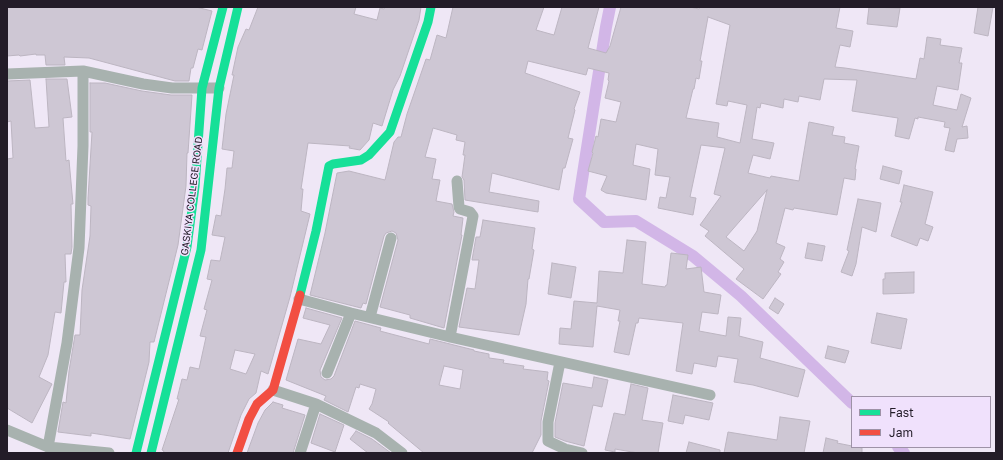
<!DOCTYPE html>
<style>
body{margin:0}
#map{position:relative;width:1003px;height:460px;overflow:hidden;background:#efe7f6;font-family:"Golos Text",sans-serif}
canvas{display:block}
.frame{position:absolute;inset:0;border:8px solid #231c28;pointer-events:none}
.legend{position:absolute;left:851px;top:396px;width:140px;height:52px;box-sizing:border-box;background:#f0e1fc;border:1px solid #9e92a7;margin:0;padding:5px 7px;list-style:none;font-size:12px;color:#231c28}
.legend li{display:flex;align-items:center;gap:8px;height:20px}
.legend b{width:20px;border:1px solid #9e92a7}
</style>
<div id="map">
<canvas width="1003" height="460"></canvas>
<div class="frame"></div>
<ul class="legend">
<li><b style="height:5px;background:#16e098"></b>Fast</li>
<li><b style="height:5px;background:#f24e42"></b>Jam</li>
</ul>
</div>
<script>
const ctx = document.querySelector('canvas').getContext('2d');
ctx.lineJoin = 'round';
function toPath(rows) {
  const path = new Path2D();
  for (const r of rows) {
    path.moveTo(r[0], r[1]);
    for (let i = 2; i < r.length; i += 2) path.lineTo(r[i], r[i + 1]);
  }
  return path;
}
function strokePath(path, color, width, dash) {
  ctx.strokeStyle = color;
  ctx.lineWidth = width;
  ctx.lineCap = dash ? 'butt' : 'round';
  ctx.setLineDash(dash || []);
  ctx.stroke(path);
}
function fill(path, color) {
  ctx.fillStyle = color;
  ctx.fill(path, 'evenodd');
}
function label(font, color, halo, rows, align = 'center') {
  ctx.font = font + ' "Golos Text",sans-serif';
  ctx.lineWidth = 3;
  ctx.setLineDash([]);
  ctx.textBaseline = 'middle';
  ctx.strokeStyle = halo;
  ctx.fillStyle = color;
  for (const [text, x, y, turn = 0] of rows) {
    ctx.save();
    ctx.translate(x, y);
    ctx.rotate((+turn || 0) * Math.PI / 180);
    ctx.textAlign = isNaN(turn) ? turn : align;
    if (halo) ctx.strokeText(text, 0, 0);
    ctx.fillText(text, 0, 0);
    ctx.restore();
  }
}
strokePath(toPath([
 [610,7,606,27,579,199,604,222,636,221,693,256,741,296,852,403],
 [898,447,904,453]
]), '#d2b6e7', 12);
const building = toPath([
 [7,7,196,7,212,11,202,50,198,49,193,68,191,68,189,81,175,81,89,58,64,57,65,65,46,65,45,55,36,55,36,54,20,56,19,55,7,56,7,7],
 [258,7,356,7,354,14,377,20,380,8,384,9,385,7,421,7,419,20,400,76,393,90,382,126,373,123,369,140,360,150,349,148,350,146,308,143,301,189,303,189,301,211,310,214,290,297,268,374,261,371,256,393,249,399,241,415,228,453,163,453,164,451,162,450,179,399,177,399,182,379,187,380,190,367,199,369,206,337,200,336,207,310,204,309,212,280,207,279,211,260,220,261,225,237,212,235,216,215,221,216,225,189,227,168,232,168,234,151,222,149,226,114,234,75,232,75,238,47,246,29,249,30,258,7],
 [235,350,255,354,246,374,230,369,235,350],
 [453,7,544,7,536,30,554,35,562,7,599,7,588,48,606,53,610,46,621,7,690,7,699,9,700,7,840,7,836,28,853,31,850,47,840,45,835,67,845,68,916,79,920,58,924,59,927,37,941,39,940,45,962,48,959,63,962,63,958,90,937,86,933,105,957,110,961,94,971,98,962,127,967,126,968,138,957,139,954,152,945,150,950,128,944,127,945,122,918,117,918,119,915,118,909,139,895,136,898,118,852,111,857,80,824,79,820,100,799,96,798,102,784,99,783,108,761,103,760,108,757,107,752,139,774,143,770,159,753,155,748,173,770,178,771,176,799,181,809,122,834,127,832,135,845,137,844,143,859,146,855,169,856,169,855,180,844,178,837,215,794,208,793,210,785,208,776,243,785,247,780,259,784,262,778,272,781,274,763,299,736,279,744,269,705,236,709,231,700,225,721,196,714,194,725,148,701,145,690,197,696,198,693,215,658,208,660,197,666,198,670,177,655,175,658,149,636,144,633,165,650,169,646,200,606,193,601,190,607,176,588,171,593,153,592,152,596,136,598,137,601,119,616,122,621,102,605,98,609,81,608,80,609,73,588,68,586,75,528,61,525,73,580,92,574,109,575,110,568,138,573,139,565,168,563,168,559,190,492,173,489,192,539,201,538,212,465,200,464,180,462,177,465,155,463,155,465,142,456,140,457,135,433,128,425,157,436,159,432,179,440,180,436,201,452,204,454,212,453,216,463,218,461,235,462,235,444,328,410,318,410,315,380,307,398,240,396,233,392,231,386,233,384,236,366,304,363,303,361,308,310,295,325,233,337,173,349,171,385,180,394,142,398,137,401,137,407,114,426,59,430,60,437,35,446,38,453,7],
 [708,17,730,25,716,104,727,106,728,101,747,105,740,143,717,137,719,123,686,118,693,89,694,89,696,78,699,79,702,61,700,61,708,17],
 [767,190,757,231,744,251,726,237,767,190],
 [869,7,900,8,897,27,867,24,869,7],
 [978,7,993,7,988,36,974,33,978,7],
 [46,79,67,79,72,117,63,118,66,161,69,160,73,204,71,204,72,247,71,254,65,254,66,282,64,282,61,313,55,312,48,355,39,377,52,384,32,423,7,408,7,159,13,158,11,121,7,122,7,81,30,80,35,128,49,127,46,79],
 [90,83,105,83,142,91,171,95,192,95,188,153,187,153,186,186,178,245,154,342,150,342,149,362,130,439,91,433,91,436,58,432,63,402,66,403,69,371,75,335,80,335,82,290,90,236,91,206,88,205,88,198,92,132,90,132,90,83],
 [883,166,902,171,899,184,880,179,883,166],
 [904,185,933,192,925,224,933,227,928,241,920,238,917,246,891,236,902,202,900,202,904,185],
 [858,199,881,203,876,232,862,227,856,264,852,276,841,272,849,251,847,250,858,199],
 [483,220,535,228,532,249,534,250,529,279,528,279,526,304,519,335,459,327,467,288,475,289,479,260,472,260,476,237,480,237,483,220],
 [627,240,646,242,642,284,665,287,666,285,667,285,671,253,688,255,686,269,701,267,704,292,721,295,718,314,702,312,699,331,726,336,728,317,741,318,739,336,763,342,760,358,805,370,798,397,753,385,734,382,738,359,718,356,716,367,694,363,692,374,676,371,683,323,639,318,638,323,636,323,629,355,614,352,620,321,618,321,620,310,597,306,593,347,559,344,560,328,571,329,574,301,597,303,599,271,623,273,627,240],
 [808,243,825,246,822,261,805,258,808,243],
 [552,263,576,267,571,298,548,294,552,263],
 [914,272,914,293,883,294,883,279,885,279,885,273,914,272],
 [775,298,784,304,778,314,769,308,775,298],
 [306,308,342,318,320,370,321,377,325,380,331,379,334,376,355,321,381,328,380,331,429,344,430,339,474,350,474,351,489,354,489,358,504,360,503,363,524,366,523,369,548,372,547,380,549,381,541,421,541,435,532,453,424,453,388,423,389,422,369,409,372,404,376,389,360,384,359,388,356,387,348,412,324,400,326,396,286,380,298,339,321,344,330,325,303,318,306,308],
 [444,366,463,370,460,389,439,385,444,366],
 [877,313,907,319,901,349,871,343,877,313],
 [828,346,849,351,845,363,825,358,828,346],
 [594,377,608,380,602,407,593,405,584,446,565,441,555,437,555,423,563,383,592,388,594,377],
 [631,384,648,388,642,420,663,423,658,453,638,453,615,449,615,452,605,450,614,413,625,415,631,384],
 [673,395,713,403,709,420,685,415,683,424,668,421,673,395],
 [273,402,283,405,282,408,305,415,293,453,247,453,258,423,265,410,273,402],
 [320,414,344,425,335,452,311,443,320,414],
 [780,417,810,421,804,453,724,453,728,432,777,440,780,417],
 [356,431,372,439,391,453,368,453,350,439,356,431],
 [826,438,838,441,837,443,862,448,862,453,823,453,826,438],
 [689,442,720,450,720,453,686,453,689,442]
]);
fill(building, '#cec7d4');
strokePath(building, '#bcb5c1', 1);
strokePath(toPath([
 [7,74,83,71,143,84,172,88,219,88],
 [299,299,351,313,450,337,710,395],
 [370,317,391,238],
 [450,337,473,216,470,212,460,209,459,207,457,181],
 [560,362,548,422,548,441,565,449,582,453],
 [327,373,351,313],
 [273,390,316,404,376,433,402,453],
 [7,430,48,447,109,453],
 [48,447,67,343,79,248,83,146,83,71],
 [300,453,316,404]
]), '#a8b2af', 11);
strokePath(toPath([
 [300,295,316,231,329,166,333,164,361,160,369,155,390,132,428,22,431,7],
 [136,453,187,247,195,187,202,88,223,7],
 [151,453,201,250,219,88,238,7]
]), '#16e098', 9);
strokePath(toPath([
 [237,453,249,419,257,404,273,390,300,295]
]), '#f24e42', 9);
label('10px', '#231c28', '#f0e1fc', [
 ["GASKIYA COLLEGE ROAD",192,196,-83]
]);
</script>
